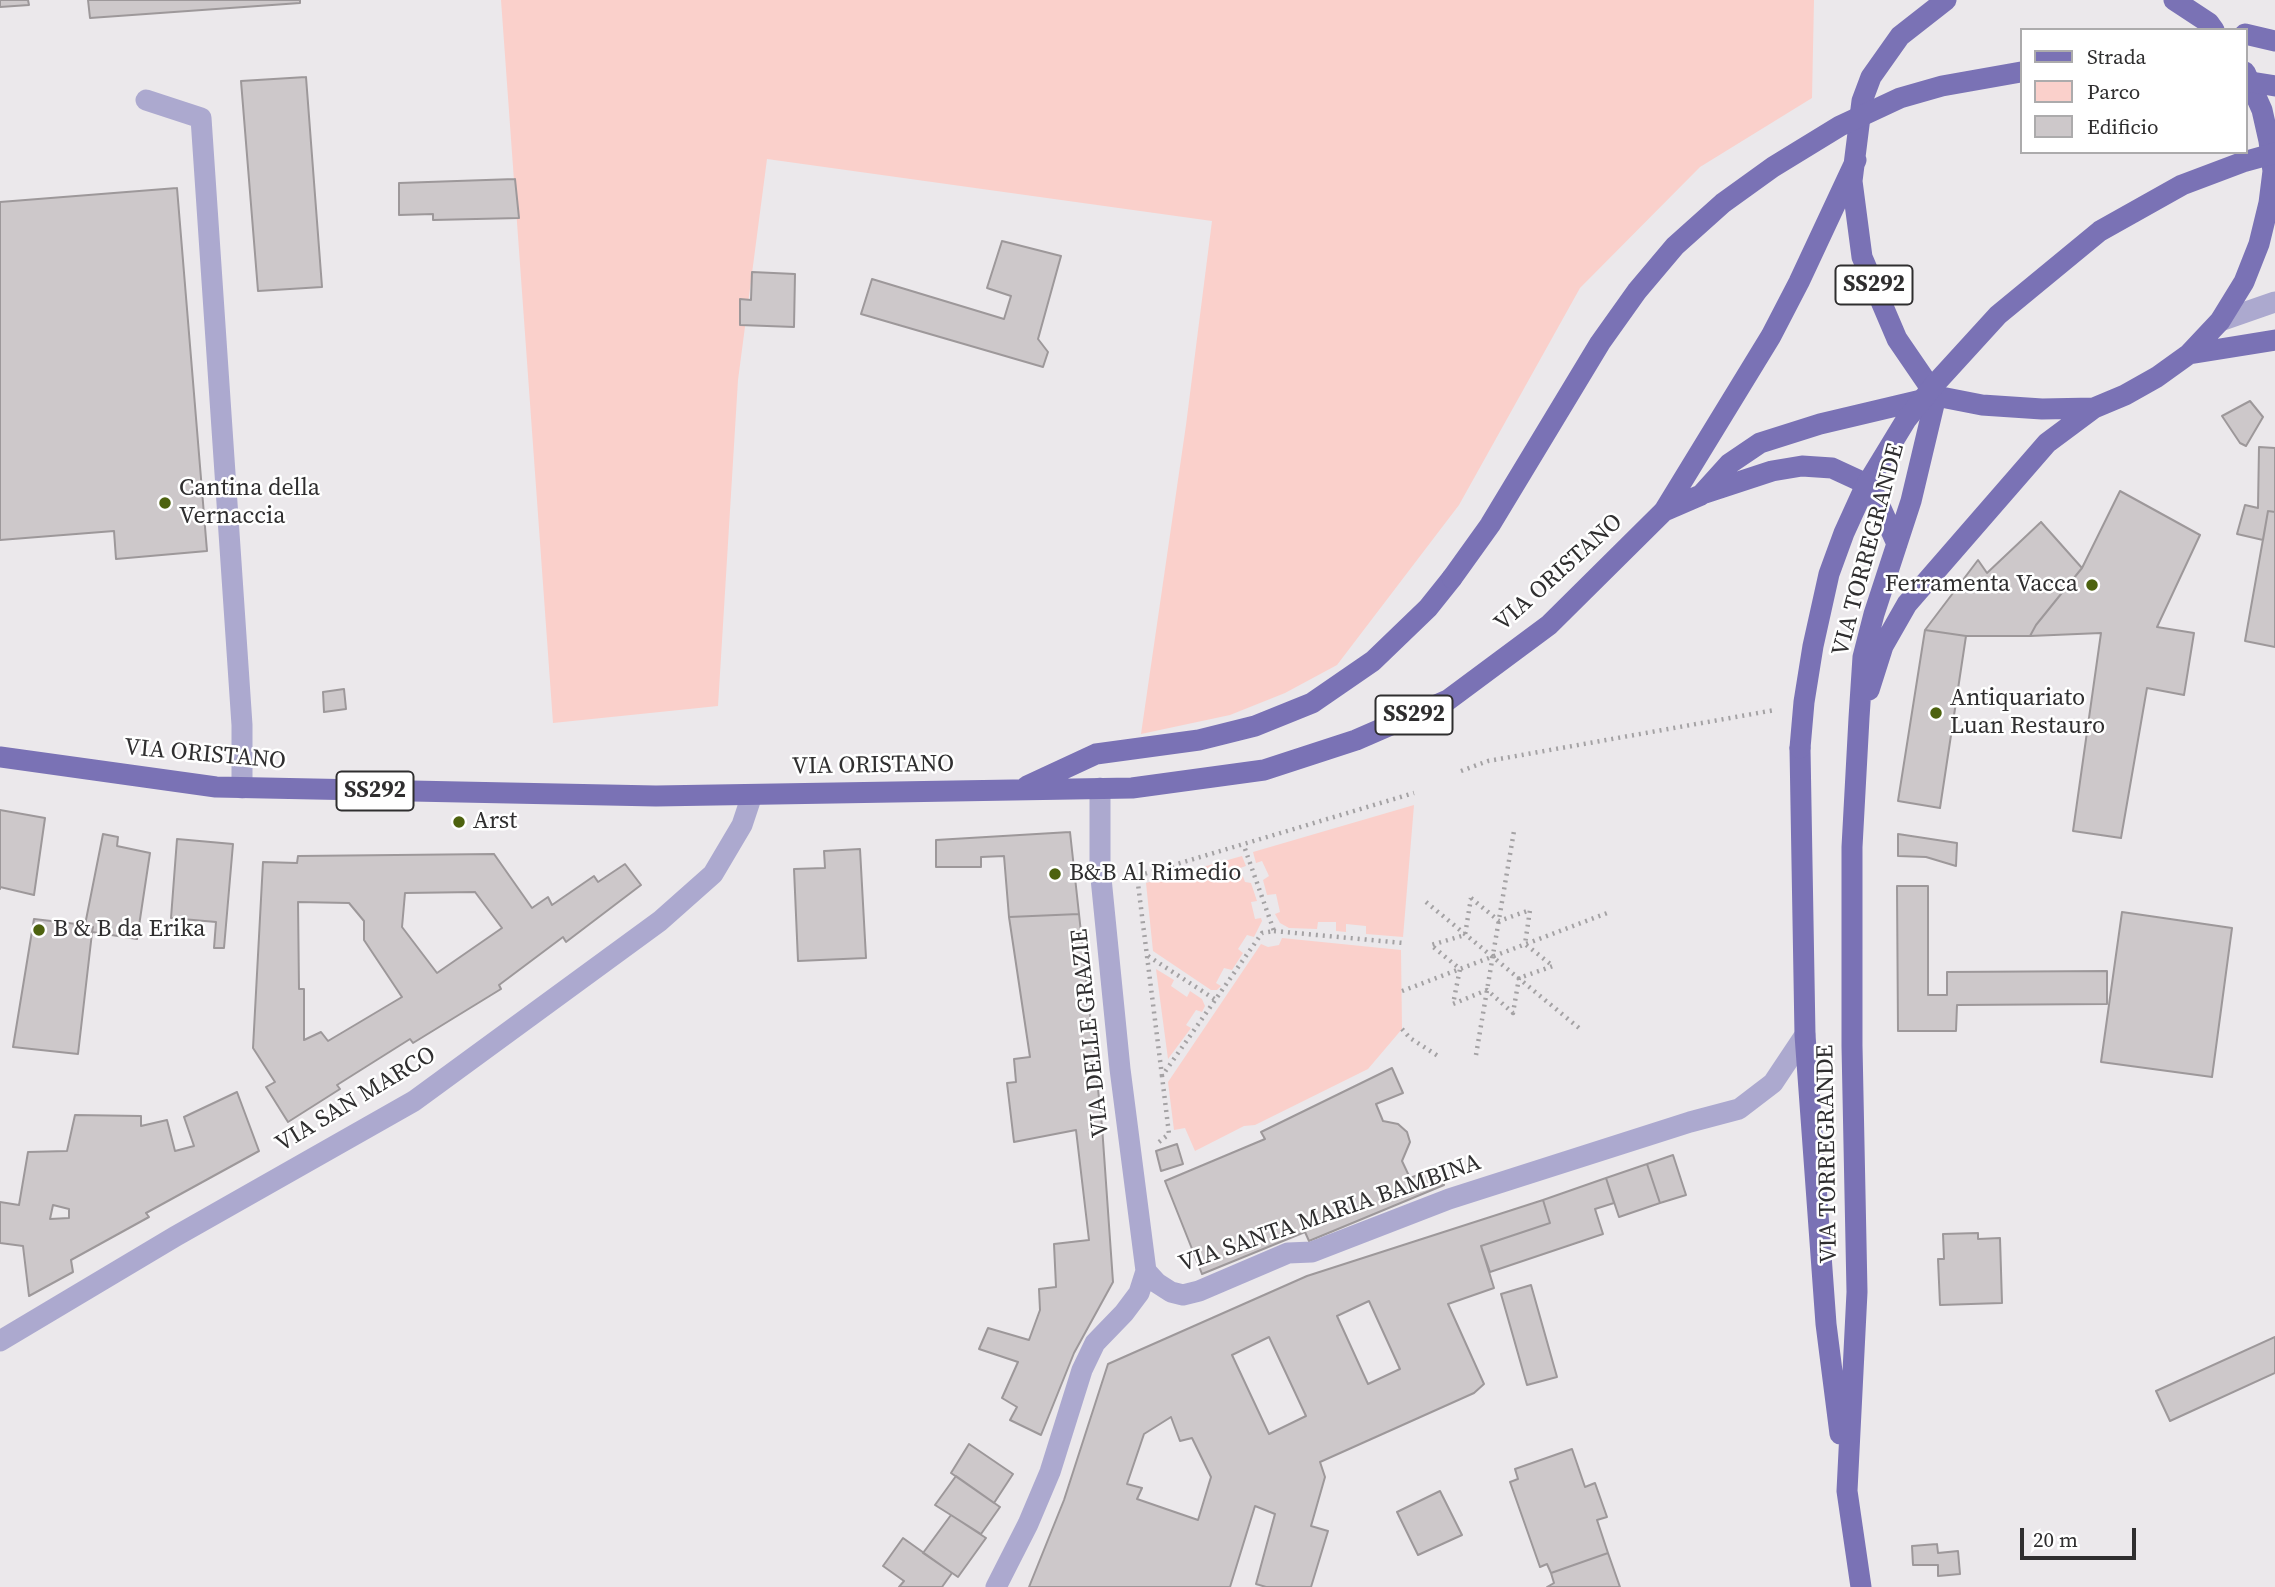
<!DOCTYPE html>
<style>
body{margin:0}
#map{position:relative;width:2275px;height:1587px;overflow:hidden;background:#ebe8eb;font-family:"Source Serif 4",serif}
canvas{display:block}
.legend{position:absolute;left:2020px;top:28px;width:228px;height:126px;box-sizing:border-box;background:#fff;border:2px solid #acabac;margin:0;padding:9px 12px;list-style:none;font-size:21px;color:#2f2e2f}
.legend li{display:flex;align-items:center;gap:14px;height:35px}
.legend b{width:35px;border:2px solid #acabac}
.scale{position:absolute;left:2020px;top:1528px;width:116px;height:32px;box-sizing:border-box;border:4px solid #2f2e2f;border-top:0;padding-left:9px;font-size:21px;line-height:24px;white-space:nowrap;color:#2f2e2f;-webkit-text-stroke:5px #fff;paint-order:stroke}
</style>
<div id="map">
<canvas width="2275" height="1587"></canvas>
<ul class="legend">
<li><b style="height:9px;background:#7a72b5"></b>Strada</li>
<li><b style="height:19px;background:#fad0cb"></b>Parco</li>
<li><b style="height:19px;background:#cdc8ca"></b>Edificio</li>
</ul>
<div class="scale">20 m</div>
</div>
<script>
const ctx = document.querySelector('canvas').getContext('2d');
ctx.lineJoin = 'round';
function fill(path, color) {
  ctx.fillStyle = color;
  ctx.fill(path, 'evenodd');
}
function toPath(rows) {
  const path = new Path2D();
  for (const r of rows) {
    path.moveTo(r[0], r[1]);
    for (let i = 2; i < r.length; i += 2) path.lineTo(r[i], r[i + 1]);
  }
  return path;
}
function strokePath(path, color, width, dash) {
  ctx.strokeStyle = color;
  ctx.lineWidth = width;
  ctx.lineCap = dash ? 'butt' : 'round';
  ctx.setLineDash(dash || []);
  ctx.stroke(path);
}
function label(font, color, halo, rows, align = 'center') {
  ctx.font = font + ' "Source Serif 4",serif';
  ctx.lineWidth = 5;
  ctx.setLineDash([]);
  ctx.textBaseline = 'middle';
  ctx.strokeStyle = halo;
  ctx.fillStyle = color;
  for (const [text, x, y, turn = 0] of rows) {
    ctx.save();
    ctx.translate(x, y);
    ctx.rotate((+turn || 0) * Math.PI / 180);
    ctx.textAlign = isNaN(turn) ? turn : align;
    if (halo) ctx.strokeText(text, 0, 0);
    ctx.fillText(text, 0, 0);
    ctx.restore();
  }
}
fill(toPath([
 [501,0,1814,0,1812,98,1700,167,1580,288,1459,505,1337,665,1285,693,1230,715,1141,734,1186,425,1212,221,767,159,738,380,718,706,553,723],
 [1414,805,1403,937,1366,934,1366,926,1346,924,1346,932,1336,931,1336,922,1318,922,1317,929,1289,928,1280,923,1275,914,1280,912,1276,894,1267,895,1263,880,1269,876,1262,861,1256,863,1253,852],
 [1242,856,1246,866,1240,868,1245,882,1251,883,1257,901,1251,902,1255,919,1261,918,1262,921,1254,937,1247,935,1238,949,1243,953,1232,970,1224,968,1216,983,1221,986,1217,990,1211,990,1153,951,1146,883],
 [1282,938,1401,950,1402,1029,1368,1069,1255,1125,1244,1126,1195,1151,1185,1128,1174,1130,1168,1082,1261,944,1268,947,1279,945],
 [1156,969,1174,980,1171,986,1187,997,1190,991,1202,999,1205,1006,1202,1012,1196,1010,1186,1025,1191,1028,1168,1059]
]), '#fad0cb');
const building = toPath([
 [0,0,28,0,29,5,0,7,0,0],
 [88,0,300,0,300,3,90,18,88,0],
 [306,77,322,287,258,291,241,81,306,77],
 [515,179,519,218,433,220,433,214,399,215,399,183,515,179],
 [177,188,207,551,116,559,114,531,0,540,0,202,177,188],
 [1002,241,1061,256,1038,339,1048,352,1043,367,861,314,872,279,1004,319,1011,296,987,288,1002,241],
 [752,272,795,274,794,327,740,325,740,299,751,300,752,272],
 [2250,401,2263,417,2246,446,2240,443,2222,416,2250,401],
 [2259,447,2275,448,2275,512,2268,511,2263,540,2237,534,2245,505,2258,508,2259,447],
 [2120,491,2200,535,2157,627,2194,633,2184,695,2147,688,2121,838,2073,831,2101,633,2030,636,2036,625,2082,568,2120,491],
 [2268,511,2275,512,2275,647,2245,641,2268,511],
 [2041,522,2082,568,2036,625,2030,636,1966,636,1925,630,1978,560,1987,573,2041,522],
 [1925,630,1966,636,1940,808,1898,801,1925,630],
 [344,689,346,709,324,712,323,692,344,689],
 [0,810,45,818,34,895,0,887,0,889,0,810],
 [1070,832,1079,914,1009,917,1004,856,981,857,981,867,936,867,936,840,1070,832],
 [103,834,118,837,117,846,150,853,137,939,92,932,93,927,85,926,84,933,92,933,78,1054,13,1047,34,919,85,925,103,834],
 [1898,834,1957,843,1956,866,1926,857,1898,856,1898,834],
 [177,839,233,844,224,948,214,948,216,922,171,918,177,839],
 [860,849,866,958,798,961,794,869,825,868,824,851,860,849],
 [494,854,532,908,548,897,552,905,594,876,598,882,625,864,641,885,566,942,563,937,499,985,501,989,413,1043,410,1039,337,1085,340,1089,288,1122,266,1087,275,1082,253,1048,263,862,297,863,298,856,494,854],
 [475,892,502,928,437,973,402,927,405,893,475,892],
 [298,902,349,903,364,921,364,940,402,997,328,1041,321,1032,304,1040,304,989,299,989,298,902],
 [1897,886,1928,886,1928,995,1947,995,1947,972,2107,971,2107,1004,1957,1005,1956,1031,1898,1031,1897,886],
 [2122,912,2232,928,2212,1077,2101,1062,2122,912],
 [1079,914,1102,1126,1113,1282,1074,1353,1041,1435,1010,1420,1017,1407,1002,1398,1018,1362,979,1349,988,1328,1029,1340,1040,1310,1039,1289,1056,1287,1054,1244,1089,1240,1076,1130,1014,1142,1007,1083,1016,1082,1014,1059,1030,1057,1009,917,1079,914],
 [1392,1068,1403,1093,1376,1104,1383,1121,1398,1124,1407,1132,1410,1142,1402,1161,1410,1178,1436,1168,1444,1185,1309,1241,1305,1232,1202,1274,1165,1181,1265,1139,1261,1132,1392,1068],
 [237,1092,259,1151,146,1213,149,1217,71,1260,73,1272,29,1296,23,1246,0,1243,0,1202,19,1205,28,1152,67,1151,75,1115,141,1116,141,1126,167,1120,175,1151,194,1146,184,1117,237,1092],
 [53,1205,69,1209,69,1218,50,1219,53,1205],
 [1177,1144,1183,1164,1161,1171,1156,1151,1177,1144],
 [1673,1155,1686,1195,1660,1203,1647,1164,1673,1155],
 [1647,1164,1660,1203,1619,1217,1606,1178,1647,1164],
 [1606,1178,1614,1203,1595,1209,1603,1234,1490,1272,1481,1246,1550,1223,1543,1200,1606,1178],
 [1543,1200,1550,1223,1481,1246,1494,1288,1448,1304,1484,1384,1474,1393,1320,1462,1325,1477,1311,1526,1328,1531,1311,1587,1266,1587,1256,1584,1275,1514,1255,1506,1230,1587,1029,1587,1064,1500,1108,1364,1307,1276,1543,1200],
 [1369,1301,1400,1369,1368,1384,1337,1316,1369,1301],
 [1269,1337,1306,1416,1269,1434,1232,1355,1269,1337],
 [1171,1417,1180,1441,1192,1438,1211,1477,1198,1520,1137,1499,1142,1488,1127,1484,1144,1434,1171,1417],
 [1978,1233,1978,1239,2000,1238,2002,1303,1940,1305,1938,1259,1944,1259,1943,1234,1978,1233],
 [1531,1285,1557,1377,1527,1385,1501,1294,1531,1285],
 [2275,1337,2275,1373,2170,1421,2156,1391,2275,1337],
 [969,1444,1013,1474,994,1503,951,1473,969,1444],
 [1572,1449,1585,1487,1595,1483,1607,1517,1597,1520,1608,1553,1551,1573,1547,1564,1540,1567,1510,1482,1518,1479,1515,1469,1572,1449],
 [956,1476,1000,1507,981,1534,935,1505,956,1476],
 [1440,1491,1462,1535,1418,1555,1397,1512,1440,1491],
 [951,1515,986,1538,958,1577,923,1553,951,1515],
 [903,1538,952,1573,942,1587,899,1587,904,1581,883,1566,903,1538],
 [1937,1544,1938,1553,1958,1551,1960,1574,1938,1576,1938,1565,1913,1565,1912,1546,1937,1544],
 [1608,1553,1620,1587,1547,1587,1554,1583,1551,1573,1608,1553]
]);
fill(building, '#cdc8ca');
strokePath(building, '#9d989a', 2);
strokePath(toPath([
 [1461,771,1488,761,1775,710],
 [1471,898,1499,921,1530,910,1525,944,1553,966,1519,978,1513,1013,1487,990,1453,1004,1460,969,1431,945,1465,935,1471,898],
 [1426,902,1579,1028],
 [1274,931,1403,943],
 [1148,956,1216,1000],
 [1402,991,1610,912],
 [1402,1029,1410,1038,1438,1056],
 [1476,1055,1514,831],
 [1162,1076,1137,876,1414,793],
 [1159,1142,1169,1134,1162,1076,1262,933,1274,931,1244,846]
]), '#a4a2a4', 4.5, [2, 5]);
strokePath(toPath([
 [146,100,201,118,242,725,242,788],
 [2220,321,2275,302],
 [1146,1271,1157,1283,1171,1292,1183,1295,1199,1291,1288,1253,1312,1252,1449,1199,1690,1122,1739,1109,1773,1083,1805,1035],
 [0,1341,176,1236,414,1101,660,921,713,874,742,825,752,795],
 [996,1587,1028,1524,1050,1472,1082,1370,1095,1343,1124,1313,1139,1293,1146,1271,1120,1069,1100,868,1100,788]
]), '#aca9cf', 21);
strokePath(toPath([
 [1946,0,1900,36,1871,77,1862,101,1852,181,1862,257,1897,339,1936,396,1982,405,2042,409,2094,408,2125,395,2157,377,2189,354,2220,321,2244,282,2259,244,2269,203,2273,171,2269,141,2262,110,2245,72],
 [2174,0,2209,23,2214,30],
 [2245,34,2275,41],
 [2189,354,2275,340],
 [1705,493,1772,471,1802,466,1832,468,1858,480,1875,495,1897,544],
 [1664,511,1701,495,1729,464,1760,443,1820,424,1934,397],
 [1869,690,1883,646,1907,604,2047,443,2094,408],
 [1800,748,1805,1035,1826,1324,1840,1434],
 [0,757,216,787,656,796,1132,788,1264,770,1356,740,1448,700,1549,625,1664,511,1771,336,1799,282,1856,160],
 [1027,786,1096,754,1199,740,1255,726,1312,703,1373,661,1428,608,1452,578],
 [1861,1587,1847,1491,1857,1292,1852,1046,1852,847,1859,718,1863,657,1874,614,1911,501,1936,396]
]), '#7a72b5', 21);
strokePath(toPath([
 [2245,81,2275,86],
 [1452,578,1490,525,1600,343,1637,291,1675,246,1723,203,1773,167,1840,126,1900,98,1942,86,2021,72],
 [1800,748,1804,702,1813,646,1829,574,1844,533,1864,489,1906,420,1935,384,1998,315,2100,231,2182,185,2243,162,2275,153]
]), '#7a72b5', 21);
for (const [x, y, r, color] of [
 [165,503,7,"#4d620e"],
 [2092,585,7,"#4d620e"],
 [1936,713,7,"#4d620e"],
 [459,822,7,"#4d620e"],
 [1055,874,7,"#4d620e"],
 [39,930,7,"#4d620e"]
]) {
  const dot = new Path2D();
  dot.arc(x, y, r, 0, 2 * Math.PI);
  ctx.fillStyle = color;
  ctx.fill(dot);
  strokePath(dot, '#fff', 2.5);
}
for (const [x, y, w] of [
 [1874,285,77],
 [1414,715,77],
 [375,791,77]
]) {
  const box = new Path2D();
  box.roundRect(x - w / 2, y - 19.5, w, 39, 5);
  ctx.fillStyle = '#fff';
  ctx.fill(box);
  strokePath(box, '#2f2e2f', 2);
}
label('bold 23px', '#2f2e2f', null, [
 ["SS292",1874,285],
 ["SS292",1414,715],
 ["SS292",375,791]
]);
label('24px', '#2f2e2f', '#fff', [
 ["Cantina della",179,489],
 ["Vernaccia",179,517],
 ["Ferramenta Vacca",2078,585,"right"],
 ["Antiquariato",1950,699],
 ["Luan Restauro",1950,727],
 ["Arst",473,822],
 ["B&B Al Rimedio",1069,874],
 ["B & B da Erika",53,930]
], 'left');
label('24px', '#2f2e2f', '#fff', [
 ["VIA TORREGRANDE",1869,550,-75],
 ["VIA ORISTANO",1559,573,-42],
 ["VIA ORISTANO",205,755,5],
 ["VIA ORISTANO",873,766,-1],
 ["VIA DELLE GRAZIE",1091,1033,-96],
 ["VIA SAN MARCO",356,1100,-31],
 ["VIA TORREGRANDE",1828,1154,-91],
 ["VIA SANTA MARIA BAMBINA",1330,1214,-19]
]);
</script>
